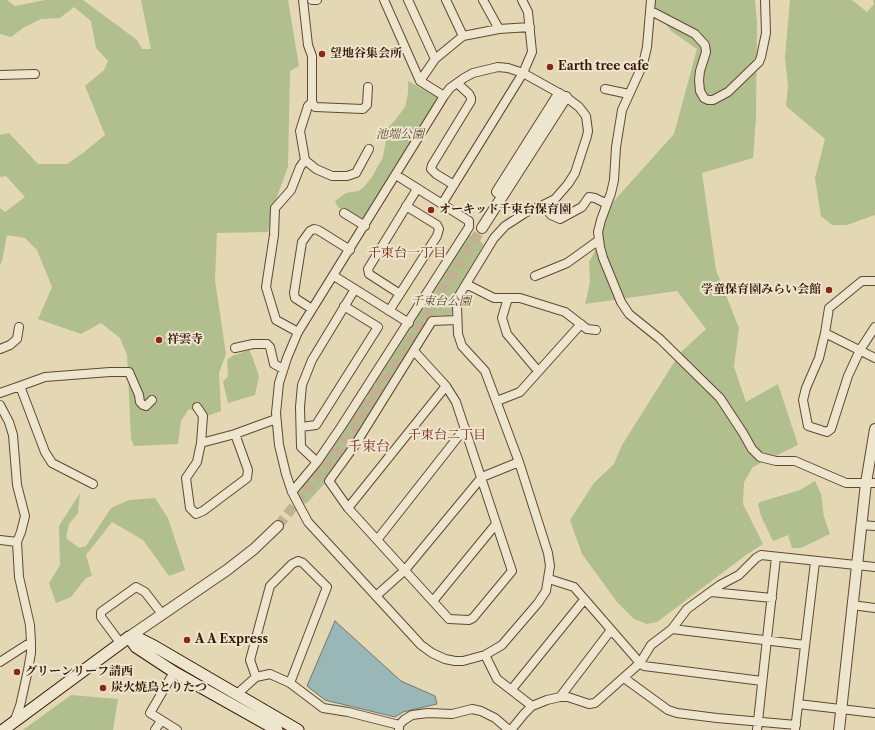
<!DOCTYPE html>
<meta charset="utf-8">
<style>
body{margin:0}
canvas{display:block;background:#e4d7b4}
</style>
<canvas width="875" height="730"></canvas>
<script>
const ctx = document.querySelector('canvas').getContext('2d');
ctx.lineJoin = 'round';
function fill(path, color) {
  ctx.fillStyle = color;
  ctx.fill(path, 'evenodd');
}
function toPath(rows) {
  const path = new Path2D();
  for (const r of rows) {
    path.moveTo(r[0], r[1]);
    for (let i = 2; i < r.length; i += 2) path.lineTo(r[i], r[i + 1]);
  }
  return path;
}
function strokePath(path, color, width, dash) {
  ctx.strokeStyle = color;
  ctx.lineWidth = width;
  ctx.lineCap = dash ? 'butt' : 'round';
  ctx.setLineDash(dash || []);
  ctx.stroke(path);
}
function label(font, color, halo, rows, align = 'center') {
  ctx.font = font + ' "Libre Caslon Text","Noto Serif JP",serif';
  ctx.lineWidth = 4;
  ctx.setLineDash([]);
  ctx.textBaseline = 'middle';
  ctx.strokeStyle = halo;
  ctx.fillStyle = color;
  for (const [text, x, y, turn = 0] of rows) {
    ctx.save();
    ctx.translate(x, y);
    ctx.rotate((+turn || 0) * Math.PI / 180);
    ctx.textAlign = isNaN(turn) ? turn : align;
    if (halo) ctx.strokeText(text, 0, 0);
    ctx.fillText(text, 0, 0);
    ctx.restore();
  }
}
fill(toPath([
 [0,0,7,0,15,6,45,0,83,0,137,40,142,49,151,49,141,0,288,0,299,66,290,71,288,167,273,207,268,232,217,233,215,280,226,354,219,373,221,411,207,416,189,409,181,421,178,444,134,446,131,439,127,355,120,338,101,323,81,334,38,319,52,287,37,250,25,238,7,235,2,261,0,265,0,208,5,212,25,197,6,176,0,177,0,135,9,133,38,164,67,164,83,153,105,135,85,86,104,70,108,61,96,48,91,21,74,7,60,18,41,19,23,28,11,37,0,34],
 [646,0,755,0,757,22,756,118,753,158,702,173,716,270,739,328,734,367,746,402,778,384,798,445,753,467,744,482,743,504,763,544,746,555,657,622,647,624,634,619,617,602,582,554,570,520,594,483,614,464,622,445,680,353,706,329,677,291,585,304,590,282,589,262,597,247,604,212,674,134,697,49,671,31],
 [790,0,852,0,867,12,874,4,873,0,875,0,875,215,847,225,832,225,821,216,815,178,825,139,786,106,788,86,785,57],
 [408,81,437,97,437,99,363,220,360,221,338,207,335,201,346,193,358,191,363,188,372,177,383,157,387,134,386,130,396,119,405,107,408,93],
 [470,235,480,241,483,244,483,246,457,290,452,314,449,315,431,316,372,411,345,452,325,478,325,483,306,504,303,502,299,494,300,490,366,398,467,236],
 [249,350,252,356,259,376,255,395,228,403,223,382,228,376,227,360,232,356],
 [815,481,821,494,824,517,830,534,801,548,792,548,788,535,773,541,761,516,758,504,760,502,800,490],
 [80,493,78,513,69,524,66,538,79,548,86,546,111,508,129,500,155,498,168,518,185,570,169,576,143,540,112,522,86,555,92,576,86,578,71,597,56,603,49,583,60,565,59,526],
 [71,695,118,699,113,730,23,730]
]), '#b1bf8f');
const water = toPath([
 [335,621,401,681,435,696,437,704,403,712,395,717,325,700,307,686,335,621]
]);
fill(water, '#9ab7b8');
strokePath(water, '#727771', 1);
strokePath(toPath([
 [352,420,381,377],
 [278,526,350,435,374,401,482,228]
]), '#c1b191', 10, [10, 5]);
const minor = toPath([
 [303,0,308,45,312,56,312,102,315,107,363,109,367,105,368,87],
 [312,0,317,0],
 [384,0,420,81,444,96],
 [408,0,435,59],
 [446,0,463,36],
 [483,0,499,29],
 [651,0,647,47,643,64,622,110,616,147,614,180,611,193,601,220,598,232,600,247,603,258,621,302,629,314,660,339,720,398,743,433,752,449,760,457,776,461,795,461,846,483,875,483],
 [651,11,695,34,705,45,706,52,700,71,699,80,700,91,704,98,708,100,713,100,728,92,759,62,761,57,766,33,765,0],
 [498,67,508,68,523,73,566,97,579,107,586,116,588,131,587,136,575,173,568,184,555,199,543,205,525,213,505,226,494,238,466,284,460,294,457,306,458,334,462,346,485,371,519,462,548,553,550,566,546,591,538,603,502,645,485,655,463,661,455,661,445,659,432,653,421,645,308,522,292,492,286,474,279,445,276,413,279,383,287,358,298,332,444,96,450,88,464,78,473,73,498,67],
 [0,75,35,74],
 [420,81,435,59,463,36,499,29,530,27],
 [605,89,629,94],
 [312,102,308,106,300,131,305,160,316,169,332,176,347,176,356,173,369,149],
 [454,185,436,174,431,169,432,165,471,101,471,98,469,94,457,83],
 [442,204,523,73,532,52,528,12,522,0],
 [543,205,551,215,560,219,582,207,589,197,595,198,607,204],
 [344,213,365,226],
 [334,276,409,323],
 [535,276,567,263,599,240],
 [875,281,862,281,829,308,825,333,819,358,806,388,803,400,808,426,827,432,831,429,848,376,860,350,875,327],
 [466,284,494,298,520,298,565,312,587,329,596,330],
 [400,294,369,274,368,269,417,189],
 [508,298,502,318,507,334,538,371],
 [312,309,295,298,294,293,302,242,310,231,314,229,318,230,350,250],
 [389,311,437,236,439,229,437,225,406,206],
 [298,332,276,320,266,287,274,235,275,208,291,190,300,167,305,160],
 [825,333,875,358],
 [235,348,253,344,267,344,270,347,274,364,283,369],
 [0,349,10,345,17,339,19,327],
 [414,351,446,386,456,402,512,571,473,618,469,620,449,619,348,508,329,481,355,445,432,321,457,320],
 [20,386,45,377,110,372,129,372,139,395,140,402,143,405,146,406,152,400],
 [0,393,20,386,45,452,52,463,93,484],
 [497,401,520,392,581,324],
 [0,405,9,422,13,435,17,485,25,516,21,532,17,542,19,577,30,625,31,642,31,653,28,670,20,706,14,722],
 [197,407,203,416,201,443],
 [301,427,316,425,378,327,344,306],
 [235,434,248,470,247,478,203,511,196,514,190,508,186,478,197,462,201,443,235,434,276,419],
 [317,462,301,447,300,407,302,385,312,360,355,289],
 [292,492,317,462,341,427,469,227,469,221,396,175],
 [348,508,446,386],
 [861,525,875,526],
 [0,540,17,542],
 [377,540,465,428],
 [549,579,574,587,640,663,644,666,762,681],
 [711,592,772,598],
 [376,596,405,570,482,477,519,462],
 [433,601,496,524],
 [852,605,875,608],
 [672,629,805,645],
 [121,644,101,617,101,612,136,587,145,592,162,614],
 [485,655,497,679,532,706],
 [0,662,31,642],
 [174,672,150,713,177,730],
 [256,677,250,660,270,586,292,564,298,561,303,563,327,587,290,683],
 [624,678,668,710,677,713,717,718,796,725],
 [512,689,584,600],
 [236,695,256,677,270,674,290,683,323,708,348,712,399,725],
 [560,697,611,630],
 [798,704,875,713],
 [399,729,399,725,404,720,412,715,428,713,452,714,472,709,481,711,495,718,509,730],
 [155,730,161,721],
 [511,730,524,714,532,706,547,700,560,697,568,697,589,704,595,703,640,663,651,645,672,629,687,609,720,585,739,575,756,558,761,555,875,567],
 [757,730,776,557],
 [795,730,815,562]
]);
const tertiary = toPath([
 [497,192,559,94],
 [482,228,566,97],
 [129,637,227,570,254,549,278,526],
 [839,730,866,483,875,429]
]);
const secondary = toPath([
 [129,637,136,647,174,672,277,730],
 [3,730,129,637,140,639,154,646,298,730]
]);
strokePath(minor, '#624732', 10);
strokePath(tertiary, '#624732', 12);
strokePath(secondary, '#371707', 13);
strokePath(minor, '#ede5ce', 8);
strokePath(tertiary, '#ede5ce', 10);
strokePath(secondary, '#ede5ce', 11);
for (const [x, y, r, color] of [
 [322,54,4,"#8f2418"],
 [550,67,4,"#8f2418"],
 [431,210,4,"#8f2418"],
 [829,290,4,"#8f2418"],
 [159,340,4,"#8f2418"],
 [187,640,4,"#8f2418"],
 [17,672,4,"#8f2418"],
 [103,688,4,"#8f2418"]
]) {
  const dot = new Path2D();
  dot.arc(x, y, r, 0, 2 * Math.PI);
  ctx.fillStyle = color;
  ctx.fill(dot);
  strokePath(dot, '#ede5ce', 1.5);
}
label('bold 12px', '#371707', '#ede5ce', [
 ["望地谷集会所",330,54],
 ["Earth tree cafe",558,67],
 ["オーキッド千束台保育園",439,210],
 ["学童保育園みらい会館",821,290,"right"],
 ["祥雲寺",167,340],
 ["A A Express",195,640],
 ["グリーンリーフ請西",25,672],
 ["炭火焼鳥とりたつ",111,688]
], 'left');
label('italic 12px', '#5c4930', '#ede5ce', [
 ["池端公園",400,135],
 ["千束台公園",441,302]
]);
label('13px', '#7a1f14', '#ede5ce', [
 ["千束台一丁目",407,253],
 ["千束台二丁目",447,435]
]);
label('14px', '#7a1f14', '#ede5ce', [
 ["千束台",369,447]
]);
</script>
